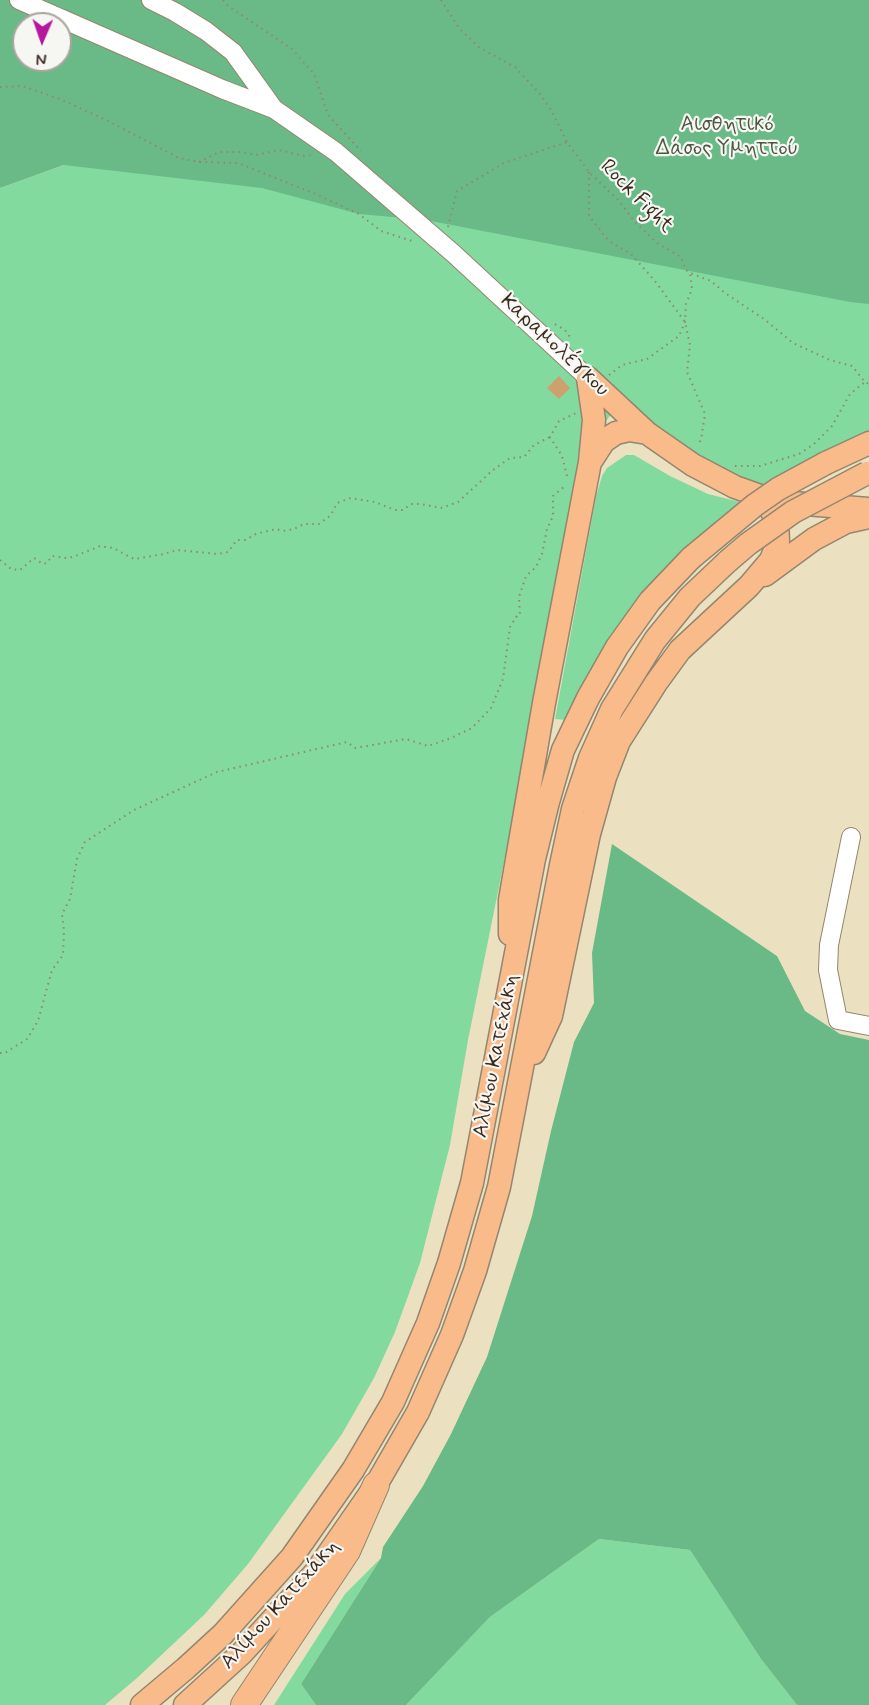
<!DOCTYPE html>
<meta charset="utf-8">
<style>
body{margin:0}
#map{position:relative;width:869px;height:1705px;overflow:hidden;background:#ebe1c0;font-family:Mynerve,sans-serif}
canvas{display:block}
.north{position:absolute;left:12px;top:12px;width:60px;height:60px;box-sizing:border-box;background:#f6f6f2;border:2px solid #aba49d;border-radius:50%;rotate:182deg;font-size:16px;font-weight:700;line-height:24px;text-align:center;color:#3b2a1e}
.north::after{content:'';display:block;margin:auto;width:21px;height:27px;background:#b5179e;clip-path:polygon(50% 0,100% 100%,50% 72%,0 100%)}
</style>
<div id="map">
<canvas width="869" height="1705"></canvas>
<div class="north">N</div>
</div>
<script>
const ctx = document.querySelector('canvas').getContext('2d');
ctx.lineJoin = 'round';
function fill(path, color) {
  ctx.fillStyle = color;
  ctx.fill(path, 'evenodd');
}
function toPath(rows) {
  const path = new Path2D();
  for (const r of rows) {
    path.moveTo(r[0], r[1]);
    for (let i = 2; i < r.length; i += 2) path.lineTo(r[i], r[i + 1]);
  }
  return path;
}
function strokePath(path, color, width, dash) {
  ctx.strokeStyle = color;
  ctx.lineWidth = width;
  ctx.lineCap = dash ? 'butt' : 'round';
  ctx.setLineDash(dash || []);
  ctx.stroke(path);
}
function label(font, color, halo, rows, align = 'center') {
  ctx.font = font + ' Mynerve,sans-serif';
  ctx.lineWidth = 4.5;
  ctx.setLineDash([]);
  ctx.textBaseline = 'middle';
  ctx.strokeStyle = halo;
  ctx.fillStyle = color;
  for (const [text, x, y, turn = 0] of rows) {
    ctx.save();
    ctx.translate(x, y);
    ctx.rotate((+turn || 0) * Math.PI / 180);
    ctx.textAlign = isNaN(turn) ? turn : align;
    if (halo) ctx.strokeText(text, 0, 0);
    ctx.fillText(text, 0, 0);
    ctx.restore();
  }
}
fill(toPath([
 [869,0,869,443,764,492,742,485,619,403,584,452,542,674,468,1040,450,1145,420,1263,395,1332,374,1378,342,1434,248,1564,204,1615,137,1678,105,1705,0,1705,0,188,87,157],
 [626,455,634,455,670,476,708,494,744,503,682,552,661,572,610,635,566,720,555,719,596,497,602,476,607,468],
 [599,1539,690,1550,761,1659,797,1705,406,1705,490,1617],
 [381,1558,301,1684,316,1705,274,1705,345,1594]
]), '#82da9f');
fill(toPath([
 [0,0,869,0,869,304,850,302,426,220,359,214,262,188,64,165,0,188],
 [24,24,60,24,60,60,24,60],
 [612,844,777,956,805,1011,840,1034,869,1040,869,1705,797,1705,761,1659,690,1550,599,1539,490,1617,406,1705,316,1705,301,1684,381,1558,383,1547,423,1486,451,1434,487,1357,532,1216,551,1131,574,1042,594,1003,592,953]
]), '#69ba86');
fill(toPath([
 [559,376,570,388,559,399,547,388]
]), '#cda06d');
const minor = toPath([
 [19,0,222,89,274,109,336,152,454,254,588,378],
 [151,0,175,12,206,31,233,52,274,109],
 [851,837,829,945,828,970,838,1020,869,1026]
]);
const major = toPath([
 [588,378,647,433,693,465,735,487,763,497,793,503,869,509],
 [591,461,604,441,616,433,629,430,647,433],
 [826,463,869,443],
 [765,575,814,539,846,522,869,517],
 [510,934,510,900,544,703,590,462,594,420,588,378],
 [534,1053,551,1016,589,834,605,777,619,741,656,683,680,650,749,586,771,560,778,542,777,520,763,497],
 [142,1705,186,1668,223,1634,292,1557,353,1470,393,1402,428,1323,449,1263,472,1183,534,859,548,802,563,750,588,698,617,647,650,601,691,558],
 [185,1705,242,1653,315,1573,376,1485,418,1412,452,1335,475,1271,499,1187,561,865,573,809,590,758,612,709,655,640,690,597,728,561]
]);
const highway = toPath([
 [244,1705,347,1551,376,1485]
]);
strokePath(minor, '#93866f', 20);
strokePath(major, '#93866f', 25);
strokePath(highway, '#93866f', 28);
strokePath(toPath([
 [223,0,228,6,292,49,314,74,328,115,361,151],
 [441,0,459,28,480,48,515,67,540,94,551,110,567,142,589,172,618,200,635,222,657,243,681,257,686,270,690,273,711,281,725,293,764,319,793,343,830,360,852,366,865,382,869,384],
 [0,87,22,86,60,99,110,122,179,158,199,162,238,163,318,195,359,214,381,231,415,242],
 [199,162,219,152,242,152,256,155,279,150,304,156,312,155],
 [589,172,589,216,609,241,631,254,655,281,685,322,690,345,687,372,705,414,701,440,697,445],
 [448,227,457,191,504,163,567,142],
 [555,324,565,330,572,340],
 [609,375,622,365,647,359,679,336,685,322,686,304,692,289,690,273],
 [735,466,760,466,799,454,814,444,832,426,850,394,865,382],
 [567,476,562,456,550,437,559,421,576,413],
 [0,560,11,569,20,570,34,558,43,564,47,563,52,556,65,558,73,557,100,546,113,548,134,559,164,554,177,550,218,554,228,552,237,540,245,540,256,534,276,529,283,531,294,529,304,524,319,524,331,515,337,503,351,498,375,502,395,510,403,510,411,504,421,504,441,508,458,502,493,470,510,458,524,457,534,445,550,437],
 [0,1053,5,1053,27,1039,38,1021,52,970,63,955,64,931,62,914,70,899,77,859,85,842,134,810,217,772,347,742,355,748,406,739,428,746,451,738,472,728,491,708,503,679,510,627,516,617,520,615,519,597,526,576,536,567,542,554,547,529,553,516,553,496,566,485]
]), '#93866f', 2, [1.5, 4.5]);
strokePath(minor, '#fff', 18);
strokePath(major, '#fabb8b', 22);
strokePath(highway, '#fabb8b', 26);
const majorBridge = toPath([
 [691,558,755,505,778,489,826,463],
 [728,561,748,544,793,512,867,473]
]);
strokePath(majorBridge, '#93866f', 25, []);
strokePath(majorBridge, '#fabb8b', 22);
label('21px', '#4d563e', '#f6f6f2', [
 ["Αισθητικό",727,126],
 ["Δάσος Υμηττού",727,150]
]);
label('21px', '#3b2a1e', '#f6f6f2', [
 ["Rock Fight",636,197,45],
 ["Καραμολέγκου",554,346,43],
 ["Αλίμου Κατεχάκη",497,1056,-79],
 ["Αλίμου Κατεχάκη",281,1605,-48]
]);
</script>
